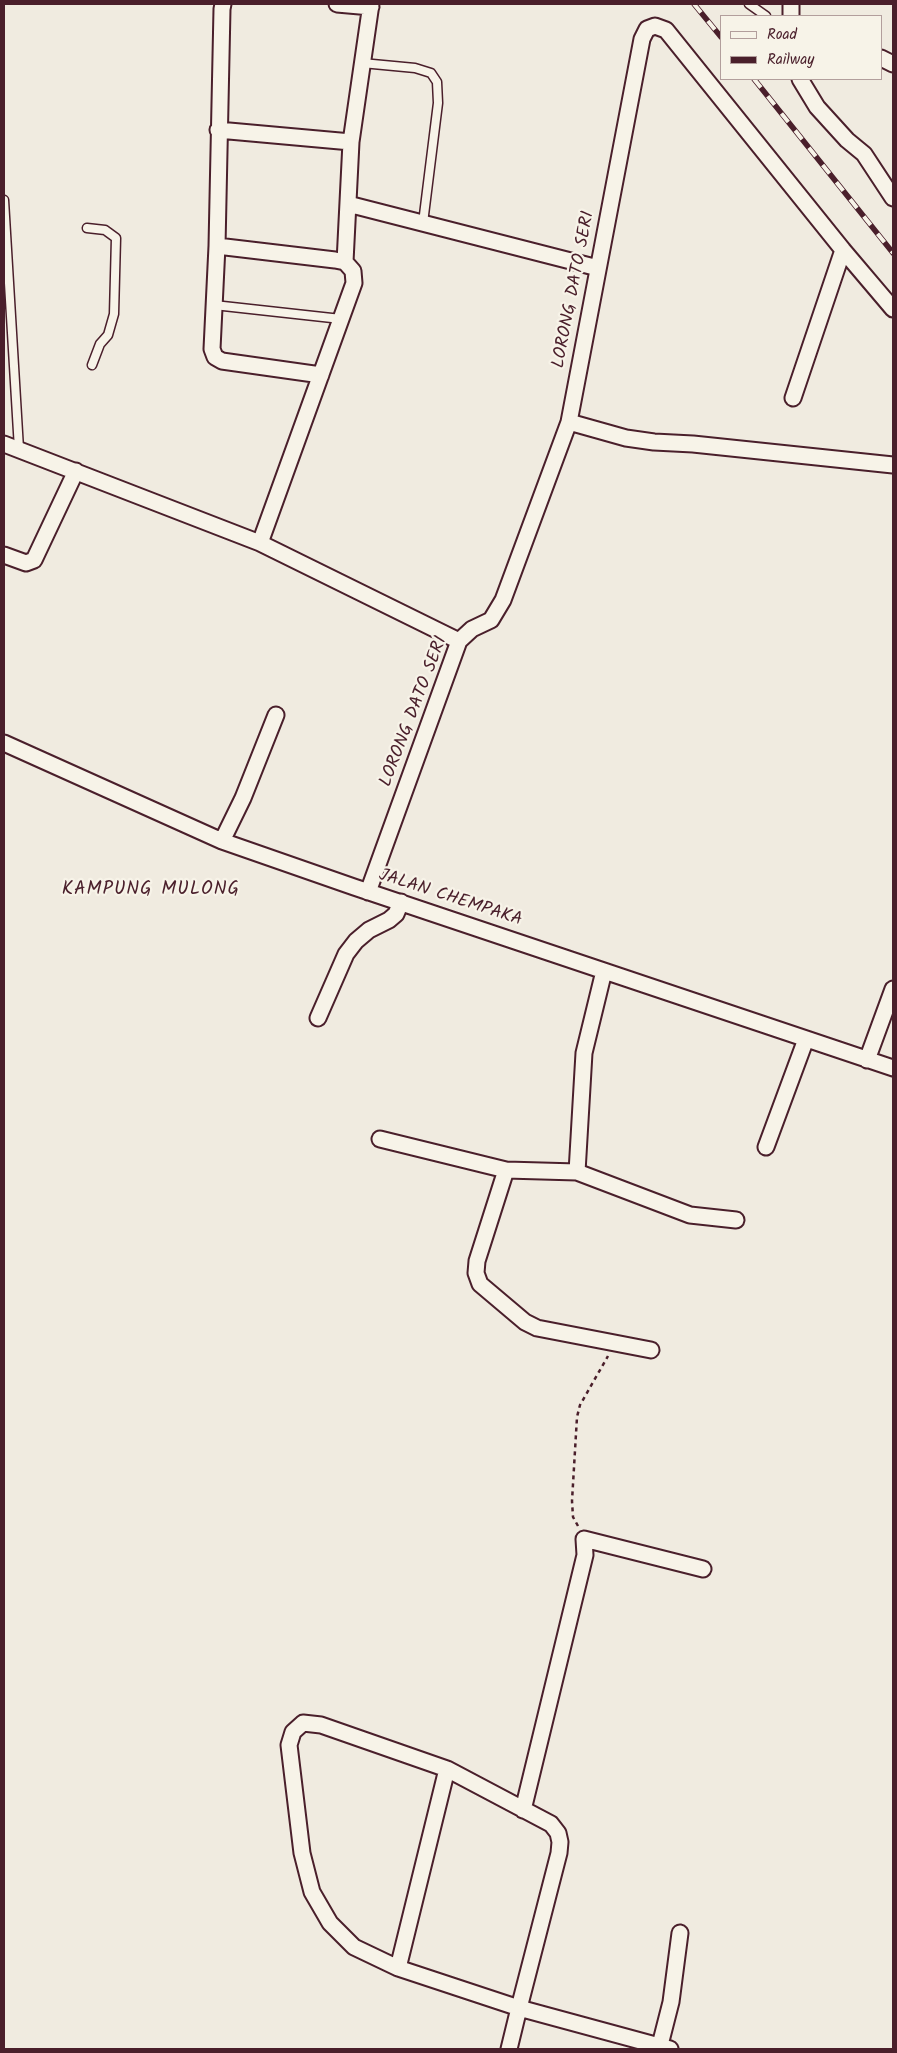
<!DOCTYPE html>
<style>
body{margin:0}
#map{position:relative;width:897px;height:2053px;overflow:hidden;background:#f0ebe0;font-family:Kalam,sans-serif}
canvas{display:block}
.frame{position:absolute;inset:0;border:5px solid #4a1f2b;pointer-events:none}
.legend{position:absolute;left:720px;top:15px;width:162px;height:65px;box-sizing:border-box;background:#f7f3e8;border:1px solid #b29e9c;margin:0;padding:6px 9px;list-style:none;font-size:15px;color:#4a1f2b}
.legend li{display:flex;align-items:center;gap:10px;height:25px}
.legend b{width:25px;border:1px solid #b29e9c}
</style>
<div id="map">
<canvas width="897" height="2053"></canvas>
<div class="frame"></div>
<ul class="legend">
<li><b style="height:6px;background:#f7f3e8"></b>Road</li>
<li><b style="height:6px;background:#4a1f2b"></b>Railway</li>
</ul>
</div>
<script>
const ctx = document.querySelector('canvas').getContext('2d');
ctx.lineJoin = 'round';
function toPath(rows) {
  const path = new Path2D();
  for (const r of rows) {
    path.moveTo(r[0], r[1]);
    for (let i = 2; i < r.length; i += 2) path.lineTo(r[i], r[i + 1]);
  }
  return path;
}
function strokePath(path, color, width, dash) {
  ctx.strokeStyle = color;
  ctx.lineWidth = width;
  ctx.lineCap = dash ? 'butt' : 'round';
  ctx.setLineDash(dash || []);
  ctx.stroke(path);
}
function label(font, color, halo, rows, align = 'center') {
  ctx.font = font + ' Kalam,sans-serif';
  ctx.lineWidth = 4.5;
  ctx.setLineDash([]);
  ctx.textBaseline = 'middle';
  ctx.strokeStyle = halo;
  ctx.fillStyle = color;
  for (const [text, x, y, turn = 0] of rows) {
    ctx.save();
    ctx.translate(x, y);
    ctx.rotate((+turn || 0) * Math.PI / 180);
    ctx.textAlign = isNaN(turn) ? turn : align;
    if (halo) ctx.strokeText(text, 0, 0);
    ctx.fillText(text, 0, 0);
    ctx.restore();
  }
}
const service = toPath([
 [749,4,766,16],
 [362,63,415,68,431,73,437,82,438,103,423,223],
 [4,200,19,449],
 [87,228,105,230,116,238,114,314,108,335,100,344,92,365],
 [214,305,341,319]
]);
const minor = toPath([
 [337,4,371,7],
 [791,4,791,16],
 [881,58,893,64],
 [800,79,817,107,847,140,864,154,893,198],
 [218,130,351,142],
 [348,204,598,268],
 [217,246,212,349,215,357,222,361,321,375],
 [345,262,351,142,371,4],
 [793,398,843,250],
 [569,422,626,438,654,442,693,444,893,465],
 [4,444,260,543,354,283,353,271,345,262,335,260,217,246,222,9,223,4],
 [260,543,459,641],
 [4,555,26,563,34,560,76,471],
 [4,743,222,841,354,887,893,1068],
 [222,841,243,798,276,715],
 [368,892,459,641,472,629,491,620,503,600,569,422,642,39,647,29,655,26,666,30,843,250,893,309],
 [318,1018,346,954,356,941,369,930,389,920,396,914,401,902],
 [867,1060,893,989],
 [380,1139,506,1170,577,1172,690,1215,736,1220],
 [766,1147,806,1039],
 [506,1170,477,1261,476,1273,480,1284,525,1322,537,1328,651,1350],
 [577,1172,584,1053,604,971],
 [523,1810,585,1555,584,1539,703,1569],
 [398,1968,447,1769],
 [509,2049,519,2008,559,1853,560,1842,558,1833,551,1824,447,1769,321,1725,303,1723,293,1732,289,1745,302,1853,312,1892,330,1923,354,1947,398,1968,519,2008,670,2049],
 [659,2049,671,2002,680,1933]
]);
strokePath(service, '#4a1f2b', 11);
strokePath(minor, '#4a1f2b', 19);
strokePath(toPath([
 [578,1526,573,1517,572,1501,577,1417,580,1405,608,1356]
]), '#4a1f2b', 2.5, [4, 4]);
strokePath(service, '#f7f3e8', 8);
strokePath(minor, '#f7f3e8', 15);
const rail = toPath([
 [694,4,721,37],
 [754,79,893,253]
]);
strokePath(rail, '#4a1f2b', 5.5);
strokePath(rail, '#f7f3e8', 4, [11]);
label('18px', '#4a1f2b', '#f7f3e8', [
 ["LORONG DATO SERI",575,290,-79],
 ["LORONG DATO SERI",415,712,-69],
 ["JALAN CHEMPAKA",450,899,18]
]);
ctx.letterSpacing = '1px';
label('19px', '#4a1f2b', '#f7f3e8', [
 ["KAMPUNG MULONG",151,891]
]);
ctx.letterSpacing = '0px';
</script>
